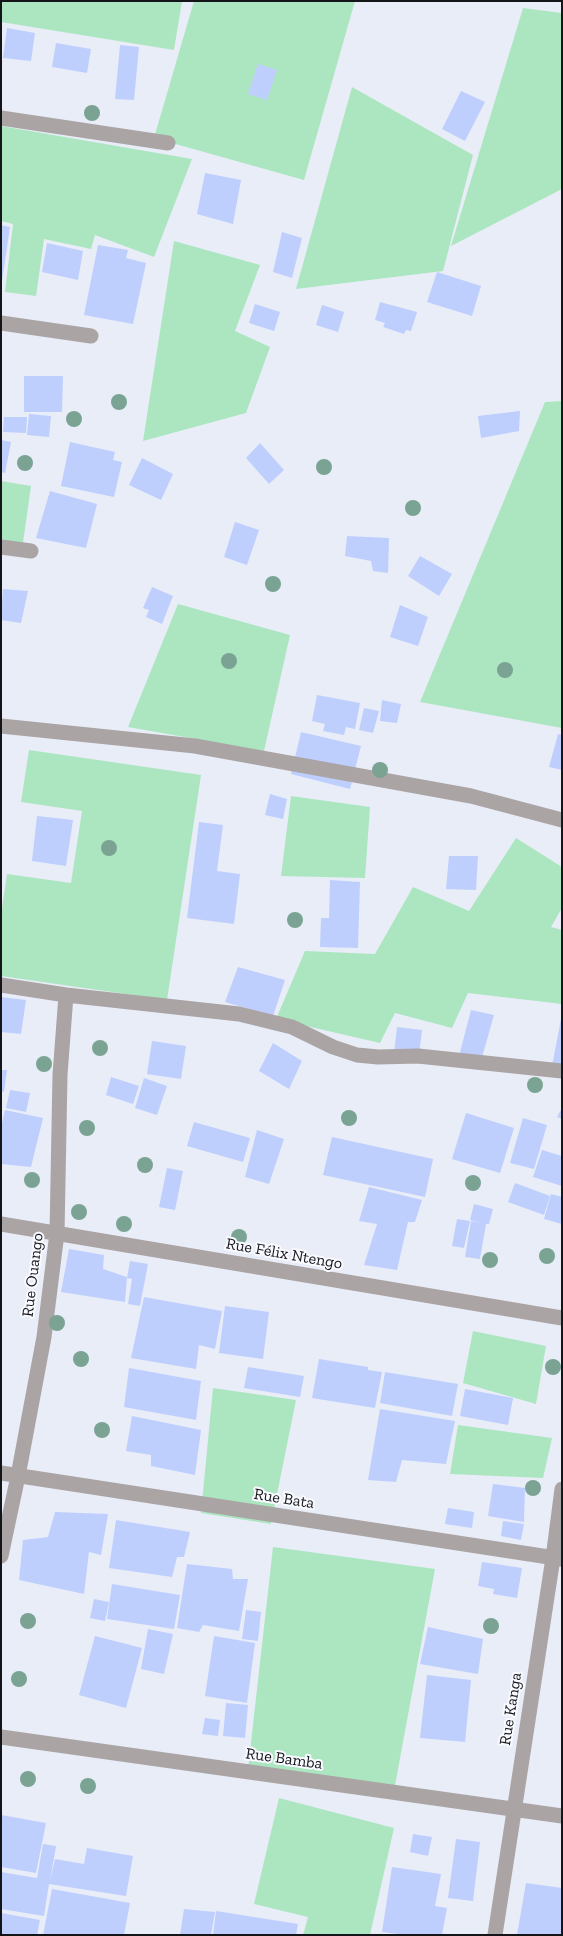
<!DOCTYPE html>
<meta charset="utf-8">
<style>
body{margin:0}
#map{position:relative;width:563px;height:1936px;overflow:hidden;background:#e9edf8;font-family:"Zilla Slab",serif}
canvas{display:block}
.frame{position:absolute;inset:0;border:2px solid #141519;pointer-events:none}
</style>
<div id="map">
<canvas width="563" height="1936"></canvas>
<div class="frame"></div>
</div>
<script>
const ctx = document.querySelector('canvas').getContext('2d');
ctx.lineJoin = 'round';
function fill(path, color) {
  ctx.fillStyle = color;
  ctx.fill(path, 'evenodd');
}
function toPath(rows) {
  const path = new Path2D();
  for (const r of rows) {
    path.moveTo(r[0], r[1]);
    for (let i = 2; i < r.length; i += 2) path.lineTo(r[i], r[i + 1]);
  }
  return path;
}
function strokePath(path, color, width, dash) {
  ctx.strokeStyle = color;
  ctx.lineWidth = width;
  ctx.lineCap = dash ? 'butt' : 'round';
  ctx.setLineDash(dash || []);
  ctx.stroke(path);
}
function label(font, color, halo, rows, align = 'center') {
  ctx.font = font + ' "Zilla Slab",serif';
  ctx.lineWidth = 4;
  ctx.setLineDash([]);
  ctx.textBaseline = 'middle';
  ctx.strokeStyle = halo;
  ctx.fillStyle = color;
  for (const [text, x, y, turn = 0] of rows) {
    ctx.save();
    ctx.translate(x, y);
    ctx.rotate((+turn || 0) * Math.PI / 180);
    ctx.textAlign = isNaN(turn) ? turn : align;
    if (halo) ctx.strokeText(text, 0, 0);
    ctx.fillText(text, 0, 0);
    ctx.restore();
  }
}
fill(toPath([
 [1,1,182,1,174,50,1,22],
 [194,1,355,1,304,180,154,138],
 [523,8,562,13,562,189,451,246],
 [352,87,473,155,443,271,296,289],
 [1,126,192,159,154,257,95,235,91,249,44,239,36,296,5,292,13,224,1,221],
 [174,241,260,265,235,331,270,347,246,413,143,441],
 [562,401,562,728,420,702,545,402],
 [1,481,31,486,22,550,1,548],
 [178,604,290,635,264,751,128,727],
 [29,750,201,775,167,1000,1,976,1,915,7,874,71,883,82,811,21,802],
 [291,796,370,807,365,878,281,876],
 [516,838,562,867,562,908,551,927,562,930,562,1004,468,993,452,1028,395,1013,380,1043,276,1019,305,951,375,954,413,887,469,911],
 [473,1331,546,1346,536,1404,463,1383],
 [213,1388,296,1400,271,1524,201,1513],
 [458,1425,552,1438,543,1478,450,1474],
 [273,1547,435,1569,393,1796,247,1778],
 [279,1798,394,1828,370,1935,303,1935,308,1917,254,1904]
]), '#ace6c1');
fill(toPath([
 [7,28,35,33,31,61,3,58],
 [56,43,91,49,87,73,52,67],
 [120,45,139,47,134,100,115,99],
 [258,64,277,70,267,100,248,94],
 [461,91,485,102,465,141,442,129],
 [205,173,241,180,233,224,197,214],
 [1,225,10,227,2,281,1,281],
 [282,232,302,238,292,278,273,272],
 [47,243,83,251,78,280,42,272],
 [98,245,128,250,126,258,146,263,133,324,84,315],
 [437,272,481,286,472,316,427,302],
 [380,302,417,312,411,331,406,330,404,334,383,327,385,323,375,320],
 [255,304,280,312,274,331,249,323],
 [322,305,344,312,338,332,316,325],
 [24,376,63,376,62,412,24,412],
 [520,411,519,431,481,438,478,416],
 [29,414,51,416,49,437,27,435],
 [4,417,27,417,26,433,3,432],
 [1,440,11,442,5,473,1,472],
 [70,442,115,452,113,460,122,462,114,497,61,486],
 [260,443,284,470,269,484,246,458],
 [142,458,173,474,161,500,129,485],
 [50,491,97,504,86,548,36,538],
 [235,522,259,530,247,565,224,557],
 [347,536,389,538,388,573,373,571,371,561,345,556],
 [420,556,452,574,439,596,408,576],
 [152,587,173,596,162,624,146,617,149,610,143,608],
 [3,589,28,591,21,623,1,620],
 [400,605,428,617,418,646,390,637],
 [317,695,360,703,355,729,346,727,344,735,323,731,325,724,312,721],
 [382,700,401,704,397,723,380,721],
 [364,708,379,711,373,733,359,730],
 [301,732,361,746,350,789,291,774],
 [558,734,562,735,562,770,549,767],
 [270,794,287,799,283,819,265,815],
 [37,816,73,820,66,866,32,861],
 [199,822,223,825,217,871,240,874,234,924,187,918],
 [449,856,478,856,476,890,446,889],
 [330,880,360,882,358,948,320,947,321,918,329,918],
 [238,967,285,980,273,1016,225,1002],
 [1,997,26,1000,21,1034,1,1032],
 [471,1010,494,1015,481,1061,459,1056],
 [561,1019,562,1019,562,1067,552,1066],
 [397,1027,422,1030,419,1055,394,1053],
 [152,1041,186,1046,181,1079,147,1074],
 [273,1043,302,1061,289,1089,259,1071],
 [1,1070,7,1070,4,1092,1,1091],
 [111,1077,139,1086,133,1104,106,1095],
 [144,1078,167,1086,157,1115,135,1108],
 [10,1090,30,1093,26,1112,6,1108],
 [562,1108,562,1119,557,1117],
 [5,1110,43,1118,31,1167,1,1164,1,1127],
 [466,1113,514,1128,500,1173,452,1159],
 [523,1118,547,1125,534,1169,510,1163],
 [194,1122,250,1138,243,1162,187,1146],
 [257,1130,284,1139,269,1184,245,1177],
 [332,1137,433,1159,425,1197,323,1175],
 [542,1150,562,1156,562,1186,533,1177],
 [167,1168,183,1171,175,1210,159,1207],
 [515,1183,550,1196,544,1215,508,1202],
 [369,1187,422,1200,415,1222,408,1222,397,1270,364,1265,377,1224,359,1221],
 [551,1194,562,1197,562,1224,544,1219],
 [474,1204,493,1209,489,1224,486,1224,480,1259,465,1257,471,1221,482,1223,470,1220],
 [457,1219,470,1221,464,1248,452,1246],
 [69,1249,104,1255,103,1269,127,1277,125,1302,61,1292],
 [130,1261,148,1264,140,1306,128,1304,132,1279,127,1278],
 [144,1297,222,1311,215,1349,199,1345,196,1369,131,1358],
 [225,1306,269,1312,263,1359,219,1353],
 [319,1359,368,1367,368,1370,382,1372,375,1408,312,1398],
 [248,1367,304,1376,300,1397,244,1388],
 [129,1368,201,1381,196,1420,124,1407],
 [385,1372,458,1384,452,1416,380,1403],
 [465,1389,513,1398,508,1425,460,1416],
 [380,1409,455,1421,446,1464,402,1460,396,1482,368,1480],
 [132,1416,201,1430,195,1475,151,1466,151,1455,126,1451],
 [493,1484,525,1488,524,1522,488,1516],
 [448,1508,474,1512,472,1528,445,1524],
 [55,1512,108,1514,101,1555,89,1552,84,1594,19,1580,23,1540,48,1537],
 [116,1520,190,1532,184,1557,177,1557,172,1577,109,1568],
 [503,1521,524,1524,521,1540,501,1536],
 [482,1562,522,1568,517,1598,493,1594,494,1589,478,1586],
 [187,1564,232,1569,233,1579,248,1579,239,1631,203,1625,199,1632,177,1628],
 [112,1584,180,1595,174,1629,107,1619],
 [94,1599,109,1602,105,1621,90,1618],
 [246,1610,261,1612,258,1641,242,1639],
 [428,1627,483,1639,478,1674,420,1664],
 [148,1629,173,1634,164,1674,141,1669],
 [95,1636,142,1648,126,1708,79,1695],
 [214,1636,255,1643,247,1703,205,1696],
 [427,1675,471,1680,465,1742,420,1738],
 [226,1703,248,1705,245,1738,223,1736],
 [205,1718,220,1720,218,1736,202,1734],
 [1,1815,46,1823,36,1873,1,1867],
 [413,1834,432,1837,428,1856,410,1852],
 [456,1839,480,1842,473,1901,448,1898],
 [43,1844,56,1846,50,1881,55,1859,84,1864,87,1848,133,1856,126,1896,49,1884,44,1916,1,1909,1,1872,37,1878],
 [392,1867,441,1874,435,1906,447,1908,442,1935,406,1935,382,1932],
 [526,1883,562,1888,562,1935,517,1935],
 [52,1889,130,1903,124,1935,43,1935],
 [184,1909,215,1912,211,1935,180,1935],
 [216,1911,298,1924,296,1935,213,1935],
 [1,1913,40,1920,37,1935,1,1935]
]), '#becffe');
strokePath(toPath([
 [1,118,168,143],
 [1,323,91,336],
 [1,547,31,551],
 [1,726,195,746,471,796,562,820],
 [1,985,66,995,239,1014,292,1027,333,1047,357,1055,378,1057,418,1056,562,1071],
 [1,1224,562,1318],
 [1,1473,562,1559],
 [1,1556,18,1476,44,1337,57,1233,60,1075,66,995],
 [1,1737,562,1816],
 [495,1935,553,1558,562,1489]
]), '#aaa4a5', 15);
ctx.fillStyle = '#7aa393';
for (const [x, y] of [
 [92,113],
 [119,402],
 [74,419],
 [25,463],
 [324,467],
 [413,508],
 [273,584],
 [229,661],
 [505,670],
 [380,770],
 [109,848],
 [295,920],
 [100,1048],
 [44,1064],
 [535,1085],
 [349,1118],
 [87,1128],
 [145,1165],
 [32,1180],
 [473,1183],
 [79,1212],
 [124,1224],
 [239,1237],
 [547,1256],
 [490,1260],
 [57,1323],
 [81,1359],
 [553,1367],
 [102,1430],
 [533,1488],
 [28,1621],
 [491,1626],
 [19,1679],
 [28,1779],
 [88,1786]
]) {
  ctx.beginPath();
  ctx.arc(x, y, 8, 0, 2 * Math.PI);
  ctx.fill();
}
label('16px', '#141519', '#f9faff', [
 ["Rue Félix Ntengo",284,1254,10],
 ["Rue Ouango",33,1275,-83],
 ["Rue Bata",284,1499,9],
 ["Rue Kanga",511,1709,-81],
 ["Rue Bamba",284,1759,8]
]);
</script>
